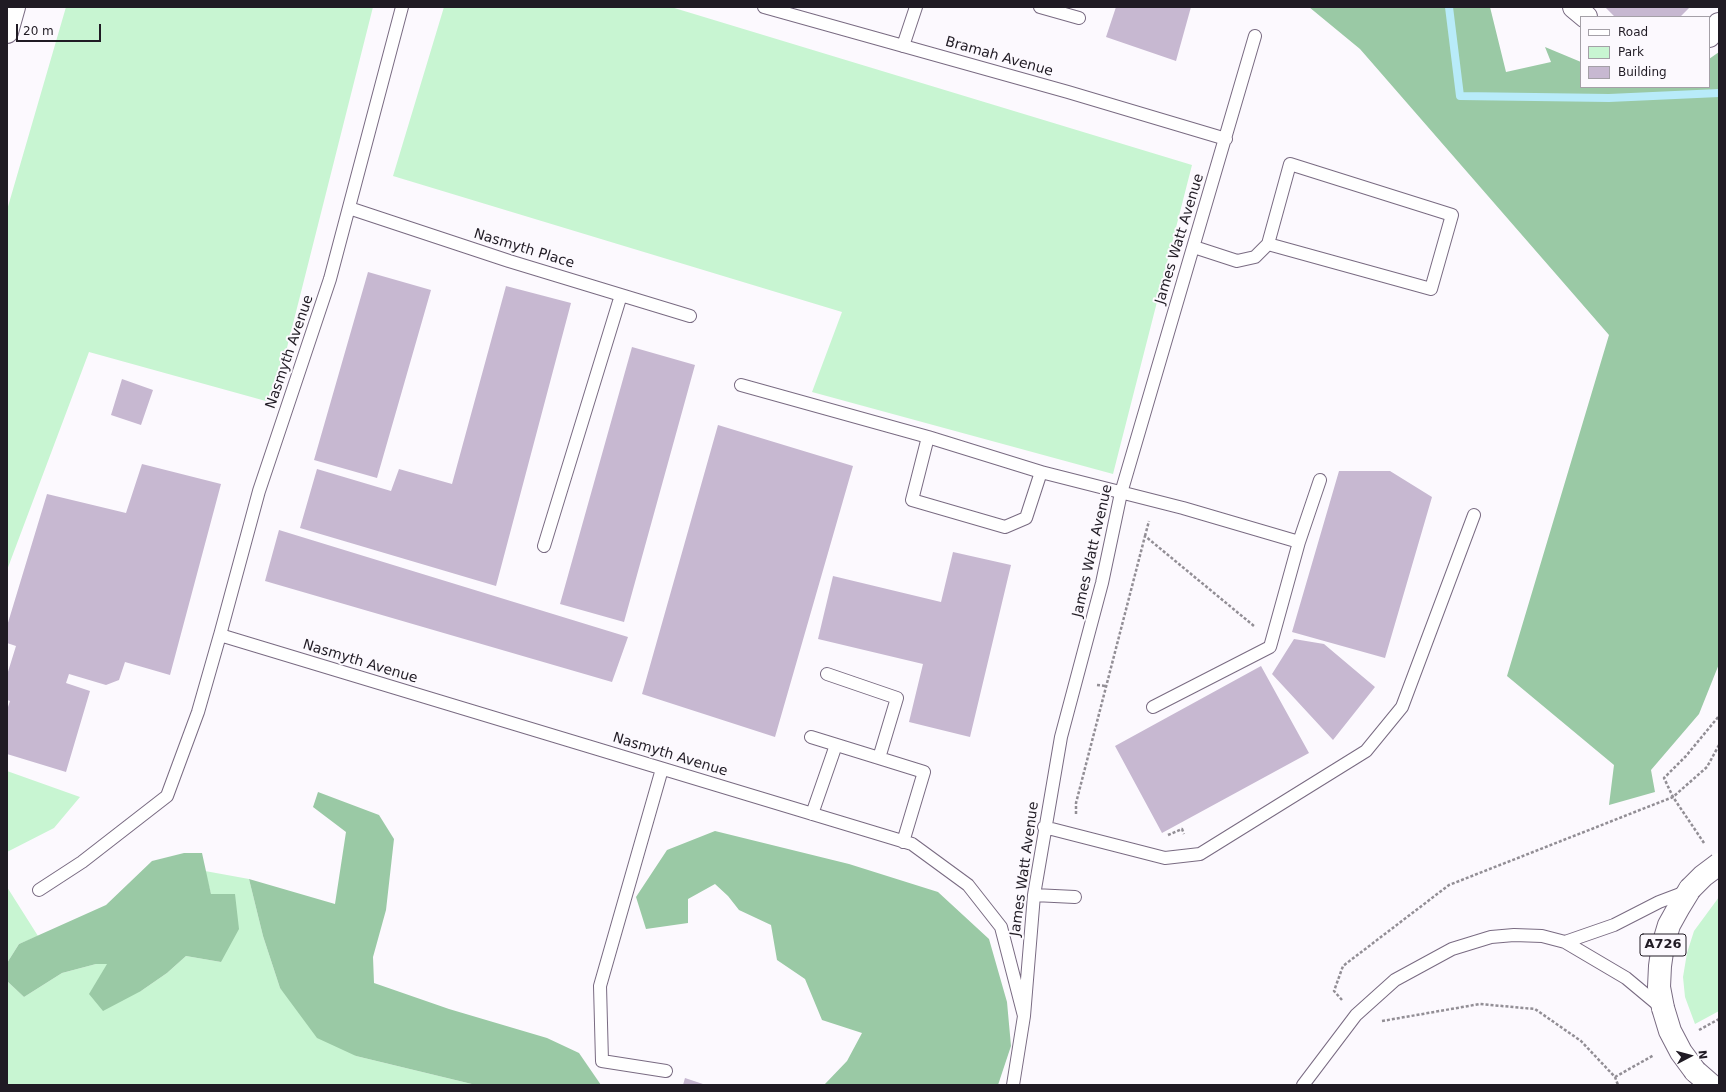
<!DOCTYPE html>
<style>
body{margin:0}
#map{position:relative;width:1726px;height:1092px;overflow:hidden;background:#fcf9fe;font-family:"DejaVu Sans",sans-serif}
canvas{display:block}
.frame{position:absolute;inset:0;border:8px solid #201b24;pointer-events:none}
.legend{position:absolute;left:1580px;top:16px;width:130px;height:72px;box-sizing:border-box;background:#fcf9fe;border:1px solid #a4a0a7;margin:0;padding:5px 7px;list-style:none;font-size:12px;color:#201b24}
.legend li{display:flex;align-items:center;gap:8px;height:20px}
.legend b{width:20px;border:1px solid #a4a0a7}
.north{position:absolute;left:1670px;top:1036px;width:40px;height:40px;-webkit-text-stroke:3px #fcf9fe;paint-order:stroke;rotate:84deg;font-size:11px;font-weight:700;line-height:16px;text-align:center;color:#201b24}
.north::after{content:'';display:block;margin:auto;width:14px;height:18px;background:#201b24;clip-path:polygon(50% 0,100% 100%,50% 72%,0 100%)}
.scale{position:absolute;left:16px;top:24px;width:85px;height:18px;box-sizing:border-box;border:2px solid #201b24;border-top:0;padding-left:5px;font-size:12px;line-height:14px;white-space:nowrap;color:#201b24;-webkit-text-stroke:3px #fcf9fe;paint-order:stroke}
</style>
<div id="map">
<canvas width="1726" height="1092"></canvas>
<div class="frame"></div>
<ul class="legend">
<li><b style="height:5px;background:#fff"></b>Road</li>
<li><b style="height:11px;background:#c8f5d2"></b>Park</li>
<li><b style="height:11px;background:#c7b8d1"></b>Building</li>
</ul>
<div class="north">N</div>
<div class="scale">20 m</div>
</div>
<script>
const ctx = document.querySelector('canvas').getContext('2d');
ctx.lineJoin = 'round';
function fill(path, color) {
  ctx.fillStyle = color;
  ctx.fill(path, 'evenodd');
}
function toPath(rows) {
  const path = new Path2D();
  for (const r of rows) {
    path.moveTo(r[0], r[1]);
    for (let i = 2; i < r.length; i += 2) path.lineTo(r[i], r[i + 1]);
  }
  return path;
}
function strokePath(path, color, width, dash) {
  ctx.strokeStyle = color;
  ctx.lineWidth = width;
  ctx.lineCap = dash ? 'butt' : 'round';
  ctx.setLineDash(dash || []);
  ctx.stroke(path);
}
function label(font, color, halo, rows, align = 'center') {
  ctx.font = font + ' "DejaVu Sans",sans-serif';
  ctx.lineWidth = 4;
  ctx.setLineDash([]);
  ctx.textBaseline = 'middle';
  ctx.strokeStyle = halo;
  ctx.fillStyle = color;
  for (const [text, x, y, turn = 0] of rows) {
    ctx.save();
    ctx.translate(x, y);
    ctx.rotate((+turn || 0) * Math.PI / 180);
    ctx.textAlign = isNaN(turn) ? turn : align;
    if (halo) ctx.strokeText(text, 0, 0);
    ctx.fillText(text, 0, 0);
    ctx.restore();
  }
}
fill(toPath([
 [66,7,373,7,273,403,89,352,7,570,7,210],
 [444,7,671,7,1192,165,1113,474,812,392,842,312,393,176],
 [7,771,80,797,54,828,7,852],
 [205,871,249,879,263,936,280,988,356,1056,476,1085,7,1085,7,981,24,997,62,973,96,964,108,964,141,991,167,973,186,956,221,962,235,894,211,894],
 [7,887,38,936,19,944,7,963],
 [1719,897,1719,1011,1695,1024,1685,997,1683,977,1687,953,1694,931]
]), '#c8f5d2');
fill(toPath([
 [1309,7,1490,7,1506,72,1551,62,1545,47,1581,62,1581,87,1709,87,1709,59,1719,52,1719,664,1699,714,1651,770,1655,792,1609,805,1614,765,1507,676,1609,335,1360,49],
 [318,792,379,815,394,839,386,910,373,957,374,983,449,1009,547,1038,579,1053,601,1085,476,1085,356,1056,317,1038,280,988,263,936,249,879,335,904,346,832,313,807],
 [715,831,849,864,938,892,989,939,1007,1002,1011,1046,998,1085,824,1085,847,1061,862,1033,822,1020,805,979,777,960,771,925,739,910,728,896,715,884,688,899,688,923,646,929,636,897,667,850],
 [184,853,202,853,211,894,235,894,239,929,221,962,186,956,167,973,141,991,103,1011,89,994,107,964,96,964,62,973,24,997,7,981,7,963,19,944,106,905,152,861]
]), '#9ac9a5');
strokePath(toPath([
 [1449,7,1460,96,1609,98,1719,93]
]), '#b8ebf9', 8);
fill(toPath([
 [1116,7,1191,7,1176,61,1106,37],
 [1605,7,1690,7,1680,17,1615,17],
 [368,272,431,290,377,478,314,460],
 [506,286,571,303,496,586,300,528,317,469,391,491,399,469,452,484],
 [632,347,695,365,624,622,560,604],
 [122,379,153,390,141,425,111,415],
 [718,425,853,466,775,737,642,694],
 [142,464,221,484,170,675,125,662,119,680,106,685,69,674,66,683,90,691,66,772,7,754,7,710,10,701,7,700,7,675,16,646,7,643,7,626,47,494,126,513],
 [1339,471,1390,471,1432,497,1385,658,1292,632],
 [279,530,628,637,612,682,265,581],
 [953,552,1011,565,970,737,909,722,923,664,818,639,833,576,941,602],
 [1294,639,1324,644,1375,687,1333,740,1272,674],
 [1261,666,1309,753,1162,833,1115,746],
 [685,1078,706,1085,683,1085]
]), '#c7b8d1');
const lane = toPath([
 [402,7,330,279,259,491,220,635,912,844,968,885,1001,927,1024,1016],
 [764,7,1068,92,1226,139],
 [1040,7,1079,18],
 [903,46,916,7],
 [349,208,509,261,690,316],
 [1194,247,1237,261,1255,257,1268,244,1431,289,1452,215,1290,164,1268,244],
 [741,385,928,437,1041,472,1183,508,1299,542,1320,480],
 [928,437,912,500,1005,527,1026,518,1041,472],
 [544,546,621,295],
 [827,674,897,698,879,758,924,772,903,842],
 [1153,707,1270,647,1299,542],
 [811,737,879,758],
 [662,769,600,986,602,1061,666,1071],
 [812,814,836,745],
 [1044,827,1165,858,1200,854,1366,751,1402,707,1474,515],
 [39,890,82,862,167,796,198,712,220,635],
 [1034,895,1075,897],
 [1565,942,1614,925,1659,902,1688,891],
 [1013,1085,1024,1016,1034,895,1061,737,1102,583,1121,493,1255,36],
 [1303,1085,1356,1015,1395,980,1452,949,1491,937,1514,935,1542,936,1565,942,1626,978,1662,1008]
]);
const street = toPath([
 [1574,7,1586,17],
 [1709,36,1719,24]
]);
const secondary = toPath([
 [7,32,14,7]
]);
const highway = toPath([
 [1663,1008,1659,987,1660,966,1663,945,1669,925,1679,907,1690,889],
 [1695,1071,1711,1085]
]);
strokePath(lane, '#796b82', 14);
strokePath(street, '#796b82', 24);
strokePath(secondary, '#796b82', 24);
strokePath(highway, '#796b82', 24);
strokePath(toPath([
 [1145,536,1149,521],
 [1097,685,1106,686],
 [1076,814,1076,803,1145,536,1254,626],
 [1168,835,1182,829,1184,834],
 [1704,843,1673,797,1664,778,1686,756,1719,716],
 [1342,1000,1334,991,1343,966,1449,885,1673,797,1707,767,1719,745],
 [1382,1021,1480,1004,1535,1009,1581,1041,1615,1077,1618,1085],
 [1699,1030,1719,1019],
 [1615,1077,1654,1055]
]), '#928e95', 2.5, [3, 2]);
strokePath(lane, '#fff', 12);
strokePath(street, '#fff', 22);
strokePath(secondary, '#fff', 22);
strokePath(highway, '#fff', 22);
const highwayBridge = toPath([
 [1690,889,1703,876,1719,864],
 [1663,1008,1670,1031,1681,1052,1695,1071]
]);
strokePath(highwayBridge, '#796b82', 24, []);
strokePath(highwayBridge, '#fff', 22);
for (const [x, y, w] of [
 [1663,945,46]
]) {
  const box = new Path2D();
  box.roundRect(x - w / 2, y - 11, w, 22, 3);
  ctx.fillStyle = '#fcf9fe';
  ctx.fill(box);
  strokePath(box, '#201b24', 1);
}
label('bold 13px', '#201b24', null, [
 ["A726",1663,945]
]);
label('14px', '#201b24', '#fcf9fe', [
 ["Bramah Avenue",999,57,16],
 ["James Watt Avenue",1180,239,-73],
 ["Nasmyth Place",524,249,17],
 ["Nasmyth Avenue",290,352,-71],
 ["James Watt Avenue",1093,551,-77],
 ["Nasmyth Avenue",360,662,17],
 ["Nasmyth Avenue",670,755,17],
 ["James Watt Avenue",1025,869,-82]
]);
</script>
